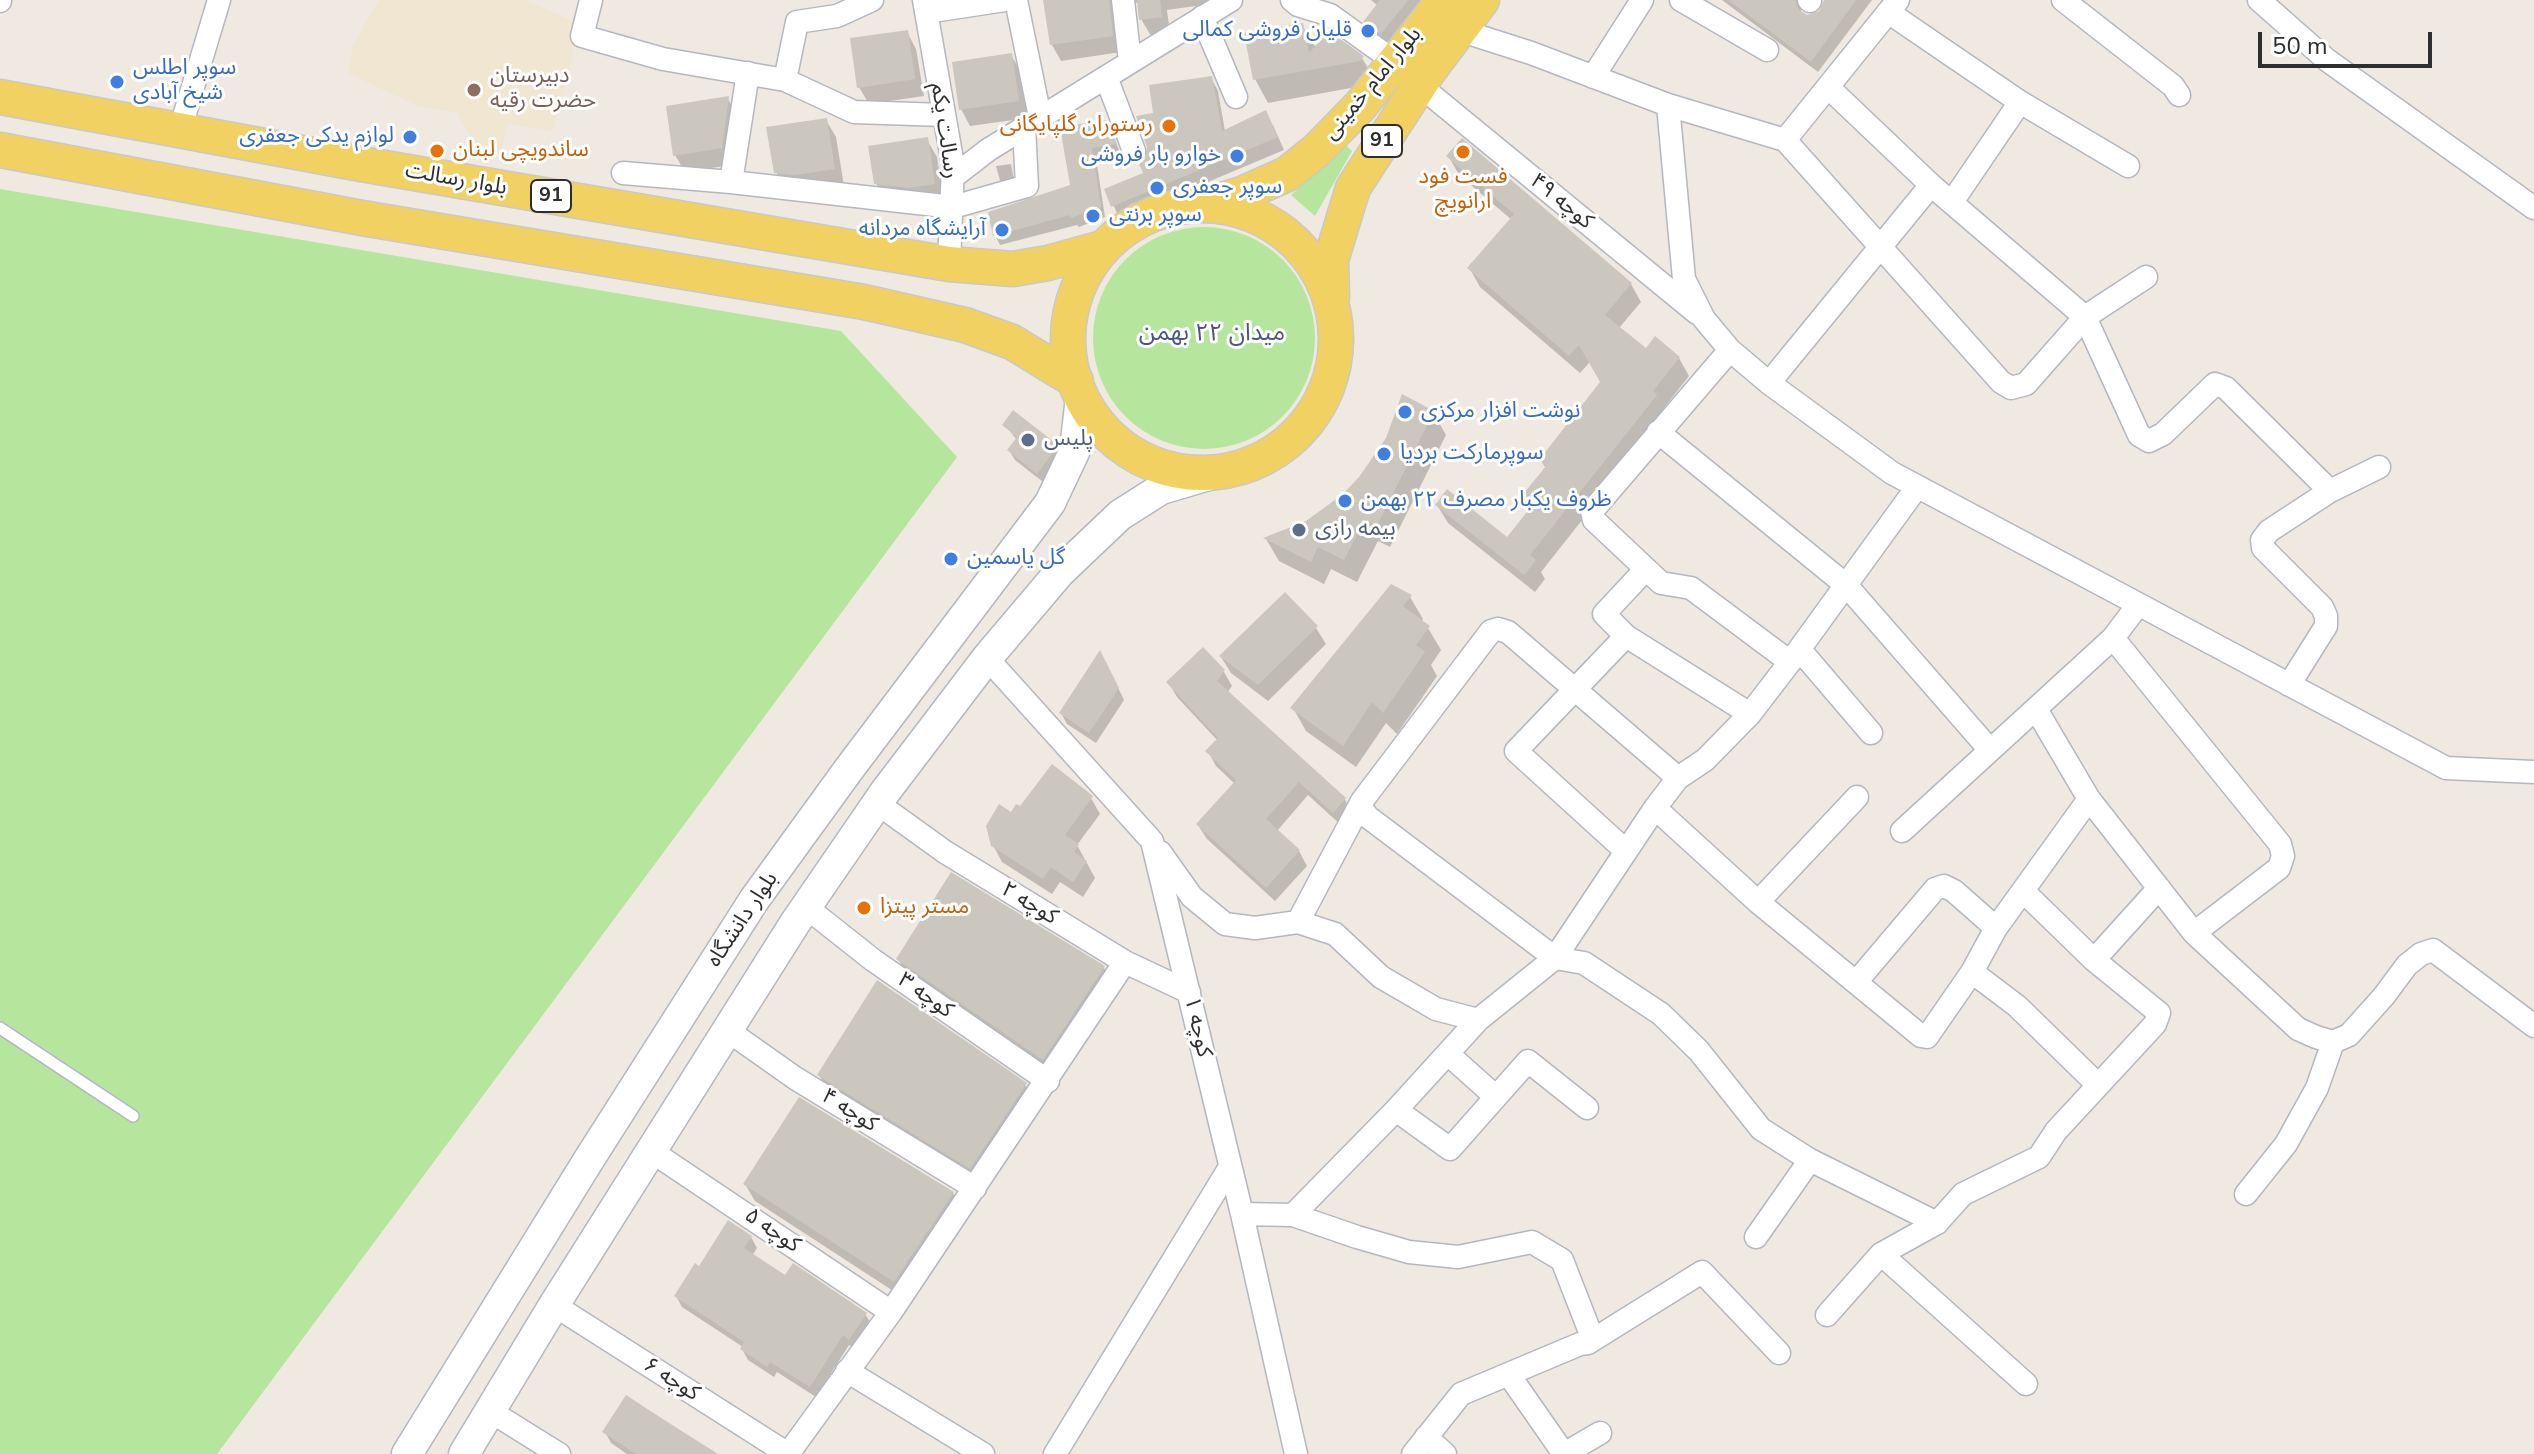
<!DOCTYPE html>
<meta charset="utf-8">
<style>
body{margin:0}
#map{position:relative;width:2534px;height:1454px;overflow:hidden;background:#efe9e1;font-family:"Nunito Sans",sans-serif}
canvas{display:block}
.scale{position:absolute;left:2258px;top:32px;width:174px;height:36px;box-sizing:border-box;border:4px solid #2e2e2e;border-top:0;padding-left:10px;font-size:24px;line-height:28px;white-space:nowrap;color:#2e2e2e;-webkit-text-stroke:6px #fff;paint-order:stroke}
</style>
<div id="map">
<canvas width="2534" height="1454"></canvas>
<div class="scale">50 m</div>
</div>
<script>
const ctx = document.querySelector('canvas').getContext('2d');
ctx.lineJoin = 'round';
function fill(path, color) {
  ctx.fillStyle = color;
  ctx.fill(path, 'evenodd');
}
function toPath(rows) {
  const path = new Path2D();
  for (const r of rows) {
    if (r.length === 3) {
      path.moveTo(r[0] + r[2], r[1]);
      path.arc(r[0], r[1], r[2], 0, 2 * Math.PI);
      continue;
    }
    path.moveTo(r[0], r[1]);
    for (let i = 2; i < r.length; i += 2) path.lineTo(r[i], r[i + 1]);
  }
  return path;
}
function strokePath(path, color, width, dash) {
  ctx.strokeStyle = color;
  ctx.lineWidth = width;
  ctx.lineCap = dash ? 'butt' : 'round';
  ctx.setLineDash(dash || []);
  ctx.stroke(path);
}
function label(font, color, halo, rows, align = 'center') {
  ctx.font = font + ' "Nunito Sans","Noto Sans Arabic",sans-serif';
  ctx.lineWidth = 6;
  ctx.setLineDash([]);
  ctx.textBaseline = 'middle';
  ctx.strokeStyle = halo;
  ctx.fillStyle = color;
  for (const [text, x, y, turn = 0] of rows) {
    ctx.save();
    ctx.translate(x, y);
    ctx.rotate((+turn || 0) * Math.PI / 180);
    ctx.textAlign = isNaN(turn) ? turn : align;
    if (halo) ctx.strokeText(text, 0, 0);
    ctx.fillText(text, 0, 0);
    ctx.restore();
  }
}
fill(toPath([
 [379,0,525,0,575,22,572,60,553,131,508,124,500,153,473,141,457,112,420,107,348,73,353,45]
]), '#f0e6d1');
fill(toPath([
 [1346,145,1352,151,1315,216,1291,195],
 [0,189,841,331,957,457,217,1454,0,1454],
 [1204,338,111]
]), '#b6e59e');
fill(toPath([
 [1045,0,1209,0,1210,4,1167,10,1170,33,1151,36,1141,19,1138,3,1130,2,1121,52,1061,61,1052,45],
 [1371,0,1429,0,1389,46,1373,35,1366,22,1378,6],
 [1722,0,1808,0,1801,7,1801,12,1805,16,1815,16,1825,6,1824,0,1872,0,1818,72],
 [1302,25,1316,48,1362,58,1376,81,1373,84,1268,103,1255,79],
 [907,32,916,49,924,96,869,104,859,87],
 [1011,55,1021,72,1028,118,970,126,961,109],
 [1211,78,1218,91,1225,131,1273,125,1284,150,1120,219,1106,190,1145,175,1156,115],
 [728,99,737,115,731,165,685,172,675,155],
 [826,120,836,137,844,186,785,189,776,172],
 [1106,122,1121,154,1096,158,1105,217,1079,227,1077,225,1000,245,995,235,1072,187,1063,129],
 [927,140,937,157,944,201,885,201,876,183],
 [1449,157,1631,284,1641,302,1619,328,1646,350,1679,358,1689,376,1663,409,1666,414,1541,572,1545,579,1535,592,1448,523,1437,505,1507,539,1530,511,1522,498,1546,469,1541,460,1602,382,1590,362,1580,373,1480,287,1470,269,1512,220,1459,175],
 [1011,164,1014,180,1001,184,996,166],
 [1433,412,1446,435,1390,547,1378,541,1357,582,1331,569,1324,584,1279,561,1266,539,1307,523,1344,496],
 [1005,425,1056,446,1062,456,1043,482,1015,460,1009,450,1017,440],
 [1410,597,1423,619,1421,622,1428,628,1441,650,1431,665,1437,676,1397,734,1386,723,1356,767,1306,731,1293,708],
 [1316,628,1326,644,1268,701,1231,673,1221,657],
 [1106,663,1124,700,1096,743,1067,724,1061,713],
 [1224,672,1232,686,1227,693,1345,800,1353,814,1342,826,1308,795,1277,831,1299,851,1307,866,1275,901,1207,839,1198,825,1235,784,1216,766,1208,751,1218,741,1177,697,1168,682],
 [1091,798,1100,814,1077,845,1095,878,1083,897,1060,882,1052,894,1002,862,993,845,1012,815,1021,809],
 [898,959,1104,968,1114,985,1053,1076,908,976],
 [819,1075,1025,1085,1035,1102,980,1184,829,1092],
 [745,1184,953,1193,963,1210,904,1298,755,1201],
 [751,1237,757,1248,752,1256,785,1278,865,1314,872,1325,856,1349,849,1345,816,1397,777,1372,774,1377,748,1360,742,1349,743,1347,682,1307,676,1296,700,1268],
 [605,1432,714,1454,627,1454,611,1443]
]), '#0003');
fill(toPath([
 [1043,0,1109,0,1113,36,1050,45],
 [1137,0,1160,0,1162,17,1139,20],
 [1380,0,1408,0,1381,34,1363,22],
 [1728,0,1795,0,1799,10,1807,15,1819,11,1824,0,1856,0,1811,62],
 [1303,23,1309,53,1329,31,1364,56,1360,61,1253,80,1244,33],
 [908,30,915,79,857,88,850,38],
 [1012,53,1019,101,959,110,952,62],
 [1212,76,1222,131,1266,110,1278,137,1111,207,1104,189,1143,173,1139,164,1145,159,1147,147,1136,116,1153,113,1149,85],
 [729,96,722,148,673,156,666,106],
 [827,118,835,169,795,175,774,173,766,127],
 [1107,120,1117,144,1092,148,1101,207,1071,218,1070,215,993,236,988,212,1070,185,1060,127],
 [928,137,935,184,908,188,874,184,868,146],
 [1462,138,1632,283,1605,315,1646,348,1655,336,1680,357,1653,391,1657,395,1530,555,1536,560,1524,575,1435,505,1447,489,1507,537,1531,507,1520,498,1546,466,1539,460,1600,382,1579,345,1569,356,1467,268,1514,214,1446,156],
 [1402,394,1434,411,1377,526,1365,519,1344,560,1318,547,1311,562,1263,538,1306,521,1343,494,1359,477,1386,438],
 [1013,410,1058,445,1037,474,1007,450,1017,437,1002,425],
 [1391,584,1412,595,1403,606,1430,626,1416,645,1425,652,1383,713,1372,702,1343,746,1290,708],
 [1285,592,1318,626,1258,685,1219,656],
 [1203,647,1225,670,1217,681,1346,798,1333,813,1299,782,1266,819,1300,850,1266,888,1196,824,1236,780,1205,751,1218,738,1166,682],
 [1100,650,1119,688,1089,733,1059,713],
 [1052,764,1093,796,1065,835,1079,844,1074,852,1087,861,1073,882,1051,867,1043,879,991,846,986,826,999,804,1011,812,1016,804,1020,806],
 [951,872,1105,966,1043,1060,896,959],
 [877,980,1027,1083,970,1169,817,1075],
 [799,1097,954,1192,894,1282,743,1184],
 [728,1220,752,1236,744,1248,785,1275,793,1263,867,1313,849,1340,843,1335,810,1387,770,1362,767,1367,740,1349,744,1342,674,1296,695,1263,699,1266],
 [626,1395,655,1414,718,1454,636,1454,602,1432]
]), '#cbc7bf');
const lane = toPath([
 [0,1028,133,1116]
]);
const street = toPath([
 [591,0,582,36,663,59,785,80,854,112,944,115],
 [924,0,953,165,949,264],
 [1016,0,1040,117],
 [1123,0,1130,62],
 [1292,0,1298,5,1330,15,1394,61],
 [1681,0,1767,50],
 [1809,0,1810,1],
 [2063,0,2173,86,2179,95],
 [2259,0,2327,60,2534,208],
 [0,1,0,0],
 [926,12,1005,0],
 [1888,12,2020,102,2128,166],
 [1202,17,1236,97],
 [1459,30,1531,53,1668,105,1785,140,2001,382,2011,388,2026,384,2085,317,2139,435,2149,441,2163,434,2215,384,2226,388,2330,491],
 [748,73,731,182,953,207,1027,186,1024,127],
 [1106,77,1134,151],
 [1593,77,1642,0],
 [785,80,797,22,837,16,872,0],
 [1419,85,1697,313],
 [1828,87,1931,185,2085,317,2146,277],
 [1668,105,1684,279,1704,319,1730,350,1769,383,1892,473,2446,768,2534,772],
 [180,130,219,0],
 [1785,140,1898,0],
 [623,173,731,182],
 [953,177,988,150,1231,0],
 [1952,202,2020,102],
 [1730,350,1592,511,1594,520,1661,583,1691,588,1790,662,1917,487],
 [1769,383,1931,185],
 [1658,432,1846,585,1990,750],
 [1498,629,1508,632,1678,778,1655,808,1555,958,1368,817,1361,808,1362,801,1491,631,1498,629],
 [1626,636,1750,714],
 [1800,650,1871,733],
 [987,658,1152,841,1242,1214,1296,1454],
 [2289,685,2326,626,2326,616,2322,607,2263,548,2262,540,2269,531,2330,491,2379,467],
 [2036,709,2089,799,2194,933,2279,868,2283,856,2280,844,2113,638],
 [1678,778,1705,760,1750,714,1790,662],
 [877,803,945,852,1125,962,1189,992],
 [1655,808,1758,902,1921,1036,1927,1037,1972,972,1996,928,2089,799],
 [1902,831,2113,638,2138,605],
 [1626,851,1516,751,1626,636,1604,614,1646,569],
 [1160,852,1192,897,1225,924,1255,928,1298,922,1335,934,1381,977,1436,1009,1478,1020],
 [2023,891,2094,960,2159,888],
 [1758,902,1857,797],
 [806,907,873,960,1048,1081],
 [1298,922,1362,801],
 [2194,933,2298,1029,2316,1037,2333,1042,2349,1035,2384,996,2407,965,2421,954,2433,950,2534,1026],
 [1972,972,2017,1006,2097,1084],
 [1857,981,1935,889,1944,886,1954,891,1996,928],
 [727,1030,795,1078,975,1188],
 [1448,1054,1496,1097,1528,1061,1587,1108],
 [1396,1110,1450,1149,1496,1097],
 [651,1151,891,1312],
 [2246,1194,2286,1144,2317,1088,2333,1042],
 [1242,1214,1293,1215,1396,1110,1478,1020,1555,958,1584,963,1661,1014,1699,1051,1761,1129,1810,1160,1937,1223],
 [1293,1215,1357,1237,1409,1252,1458,1257,1532,1242,1562,1260,1590,1332,1588,1343,1580,1344,1461,1394,1413,1454],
 [1756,1237,1810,1160],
 [1881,1254,2026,1384],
 [554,1305,788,1454],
 [1827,1315,1881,1254,1937,1223,1963,1194,2039,1157,2056,1131,2155,1024,2159,1013,2094,960],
 [1588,1343,1702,1272,1779,1353],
 [847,1371,983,1454],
 [1509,1375,1564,1454],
 [490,1411,559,1454],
 [1426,1437,1445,1454],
 [788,1454,891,1312,1125,962],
 [1055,1454,1230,1167],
 [1564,1454,1600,1433]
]);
const secondary = toPath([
 [407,1454,588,1161,754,900,849,769,1050,503,1075,450,1081,397],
 [464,1454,554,1305,795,923,885,792,987,658,1059,573,1120,515,1161,489,1212,474]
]);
const primary = toPath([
 [0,97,361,164,949,264,1013,269,1048,263,1102,248],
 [0,150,362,218,864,302,965,325,1012,342,1076,381],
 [1212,203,1242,194,1287,174,1317,150,1361,105,1444,0],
 [1202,339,134],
 [1332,297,1331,260,1353,188,1428,72,1482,0]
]);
strokePath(lane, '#b4b7c1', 14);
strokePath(street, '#b4b7c1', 25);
strokePath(secondary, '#b4b7c1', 33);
strokePath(primary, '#c9c9c9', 37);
strokePath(lane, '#fff', 11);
strokePath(street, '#fff', 22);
strokePath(secondary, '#fff', 30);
strokePath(primary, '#f2d163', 34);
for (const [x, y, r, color] of [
 [1368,31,8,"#3f7fe0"],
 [117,82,8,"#3f7fe0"],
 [474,90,8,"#8d6e63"],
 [1169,126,8,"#e8710a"],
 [410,137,8,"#3f7fe0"],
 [437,151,8,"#e8710a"],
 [1463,152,8,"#e8710a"],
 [1237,156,8,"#3f7fe0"],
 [1157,188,8,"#3f7fe0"],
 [1093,216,8,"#3f7fe0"],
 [1002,230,8,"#3f7fe0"],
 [1405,412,8,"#3f7fe0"],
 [1028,440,8,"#5c6f8a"],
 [1384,454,8,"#3f7fe0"],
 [1345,501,8,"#3f7fe0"],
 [1299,530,8,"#5c6f8a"],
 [951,559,8,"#3f7fe0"],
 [864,908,8,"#e8710a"]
]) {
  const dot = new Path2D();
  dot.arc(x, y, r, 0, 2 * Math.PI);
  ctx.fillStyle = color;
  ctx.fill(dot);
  strokePath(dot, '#fff', 3);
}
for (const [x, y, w] of [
 [1382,141,40],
 [551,196,40]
]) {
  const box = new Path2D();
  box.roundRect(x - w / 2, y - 16, w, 32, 6);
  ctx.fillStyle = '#fff';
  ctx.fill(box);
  strokePath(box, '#2e2e2e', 2);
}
label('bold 20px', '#2e2e2e', null, [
 ["91",1382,141],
 ["91",551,196]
]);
label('22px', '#366cbe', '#fff', [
 ["قلیان فروشی کمالی",1352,31,"right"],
 ["سوپر اطلس",133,69],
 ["شیخ آبادی",133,94],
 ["لوازم یدکی جعفری",394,137,"right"],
 ["خوارو بار فروشی",1221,156,"right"],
 ["سوپر جعفری",1173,188],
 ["سوپر برنتی",1109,216],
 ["آرایشگاه مردانه",986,230,"right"],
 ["نوشت افزار مرکزی",1421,412],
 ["سوپرمارکت بردیا",1400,454],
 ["ظروف یکبار مصرف ۲۲ بهمن",1361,501],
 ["گل یاسمین",967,559]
], 'left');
label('22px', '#785e54', '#fff', [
 ["دبیرستان",490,77],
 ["حضرت رقیه",490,102]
], 'left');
label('22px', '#2e2e2e', '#fff', [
 ["بلوار امام خمینی",1373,84,-50],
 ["رسالت یکم",944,131,82],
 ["بلوار رسالت",456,180,10],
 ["کوچه ۴۹",1561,202,39],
 ["کوچه ۲",1029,904,31],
 ["بلوار دانشگاه",743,920,-56],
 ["کوچه ۳",925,996,35],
 ["کوچه ۱",1197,1027,77],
 ["کوچه ۴",849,1111,32],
 ["کوچه ۵",772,1231,34],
 ["کوچه ۶",671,1380,32]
]);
label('22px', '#c56008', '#fff', [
 ["رستوران گلپایگانی",1153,126,"right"],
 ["ساندویچی لبنان",453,151],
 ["فست فود",1463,178,"center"],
 ["ارانویچ",1463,203,"center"],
 ["مستر پیتزا",880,908]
], 'left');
label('22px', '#4e5e75', '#fff', [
 ["پلیس",1044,440],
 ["بیمه رازی",1315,530]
], 'left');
label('24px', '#4d5680', '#fff', [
 ["میدان ۲۲ بهمن",1212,334]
]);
</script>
